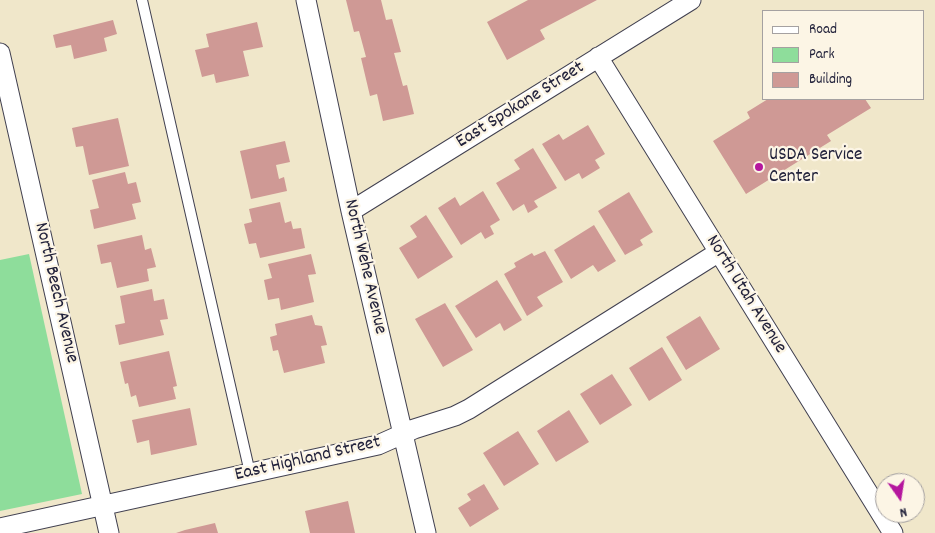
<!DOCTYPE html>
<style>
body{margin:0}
#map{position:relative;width:935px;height:533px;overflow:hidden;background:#f0e7ca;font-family:Dekko,sans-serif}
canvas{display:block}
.legend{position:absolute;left:762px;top:10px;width:162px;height:90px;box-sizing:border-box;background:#fcf5e5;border:1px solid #a5a1a1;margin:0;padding:6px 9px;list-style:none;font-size:15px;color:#22223b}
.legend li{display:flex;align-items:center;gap:10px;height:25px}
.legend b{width:25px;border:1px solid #a5a1a1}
.north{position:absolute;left:875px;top:473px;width:50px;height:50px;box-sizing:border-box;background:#fcf5e5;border:1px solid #a5a1a1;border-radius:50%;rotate:167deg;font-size:14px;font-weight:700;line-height:20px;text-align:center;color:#22223b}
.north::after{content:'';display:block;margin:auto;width:18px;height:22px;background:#b5179e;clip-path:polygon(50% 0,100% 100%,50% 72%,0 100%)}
</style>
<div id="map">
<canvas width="935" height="533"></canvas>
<ul class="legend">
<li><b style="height:6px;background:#fff"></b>Road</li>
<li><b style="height:14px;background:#8edd9b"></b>Park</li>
<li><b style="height:14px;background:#cf9995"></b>Building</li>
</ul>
<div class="north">N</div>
</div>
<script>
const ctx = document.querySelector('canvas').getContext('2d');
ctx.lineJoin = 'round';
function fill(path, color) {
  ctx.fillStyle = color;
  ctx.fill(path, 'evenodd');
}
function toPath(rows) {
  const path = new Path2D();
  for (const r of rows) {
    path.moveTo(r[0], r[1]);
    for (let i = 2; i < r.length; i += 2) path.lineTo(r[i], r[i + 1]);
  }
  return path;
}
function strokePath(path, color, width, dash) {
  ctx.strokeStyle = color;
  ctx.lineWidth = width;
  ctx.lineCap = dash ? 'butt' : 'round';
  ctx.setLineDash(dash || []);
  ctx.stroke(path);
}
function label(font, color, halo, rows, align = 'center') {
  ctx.font = font + ' Dekko,sans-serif';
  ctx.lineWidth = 4.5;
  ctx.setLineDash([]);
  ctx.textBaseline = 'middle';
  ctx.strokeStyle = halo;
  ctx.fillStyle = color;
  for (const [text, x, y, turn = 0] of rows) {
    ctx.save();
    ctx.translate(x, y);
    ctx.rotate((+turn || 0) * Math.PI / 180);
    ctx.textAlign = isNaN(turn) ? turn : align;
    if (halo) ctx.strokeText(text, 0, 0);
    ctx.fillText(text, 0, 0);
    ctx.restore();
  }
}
fill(toPath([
 [29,254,82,494,0,511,0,260]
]), '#8edd9b');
fill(toPath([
 [346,0,381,0,386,20,392,19,401,52,394,53,403,86,407,85,414,114,383,121,377,94,370,96,361,58,366,57,359,31,354,32],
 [528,0,597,0,540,30,545,39,507,60,487,22],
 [113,20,117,34,104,38,107,51,74,59,71,45,56,48,53,35],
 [257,22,263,47,243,51,249,76,216,83,214,74,202,77,195,50,209,47,206,34],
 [768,99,865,99,871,108,827,135,831,141,746,194,713,141,750,118,747,112],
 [118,118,129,166,89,175,83,146,76,147,72,128],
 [588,125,605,154,595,160,600,168,582,179,579,173,565,181,542,144,559,134,563,140],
 [285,141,290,162,276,165,279,179,284,177,287,191,251,199,240,151],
 [533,148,557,188,534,201,538,207,528,213,524,204,513,211,496,183,520,169,514,160],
 [125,172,128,184,136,182,141,202,132,204,136,219,94,229,90,210,99,208,92,180],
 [483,191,500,220,490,226,494,234,485,239,481,232,461,245,438,208,455,197,460,206],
 [629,192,653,232,640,240,643,245,625,255,598,211],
 [280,202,285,223,291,221,293,229,301,228,305,248,260,258,256,243,249,244,244,224,252,222,249,209],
 [426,215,453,257,418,279,399,248,417,237,410,226],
 [594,225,616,261,598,272,593,265,571,279,554,250],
 [142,235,145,250,151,248,156,267,147,269,149,281,117,288,111,262,101,264,97,245],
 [545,251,563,282,537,297,543,306,527,316,504,274,516,267,514,263,532,253,534,256],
 [311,254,316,274,308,275,314,302,281,310,279,298,268,300,264,280,272,278,268,264],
 [497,280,522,320,504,331,500,323,476,338,455,306],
 [152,289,154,301,164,299,168,319,160,320,164,335,119,345,115,325,125,323,120,296],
 [445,303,473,350,443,367,415,319],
 [312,315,315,325,322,326,327,345,321,346,325,363,284,373,278,350,273,351,270,337,277,335,275,324],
 [700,316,720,349,686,370,666,337],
 [662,347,682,380,649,401,629,368],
 [169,351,177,386,173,387,176,399,139,407,136,395,131,397,128,383,125,384,120,362],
 [612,374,632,405,600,425,580,394],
 [190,408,197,445,151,455,149,440,137,443,132,420],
 [569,410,589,442,556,462,537,431],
 [518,431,539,464,504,486,483,453],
 [484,484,499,509,470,527,458,508,471,500,467,494],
 [348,501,355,533,310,533,305,511],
 [215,523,218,533,176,533,185,530]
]), '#cf9995');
const lane = toPath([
 [142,0,250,473]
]);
const street = toPath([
 [306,0,351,211,426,533],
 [0,53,109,533],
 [598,57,893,533],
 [351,211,691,0],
 [0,528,378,445,414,429,455,416,469,409,719,252]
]);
strokePath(lane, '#414050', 12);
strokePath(street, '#414050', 21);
strokePath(lane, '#fff', 10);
strokePath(street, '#fff', 19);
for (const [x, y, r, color] of [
 [759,167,5,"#b5179e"]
]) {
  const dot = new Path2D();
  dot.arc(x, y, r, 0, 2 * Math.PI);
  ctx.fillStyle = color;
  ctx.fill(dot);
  strokePath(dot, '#fcf5e5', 2);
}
label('19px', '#22223b', '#fcf5e5', [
 ["East Spokane Street",521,106,-32],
 ["North Wehe Avenue",364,267,77],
 ["North Beech Avenue",55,293,77],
 ["North Utah Avenue",745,295,58],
 ["East Highland Street",308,460,-13]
]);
label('19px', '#22223b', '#fcf5e5', [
 ["USDA Service",769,156],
 ["Center",769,178]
], 'left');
</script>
